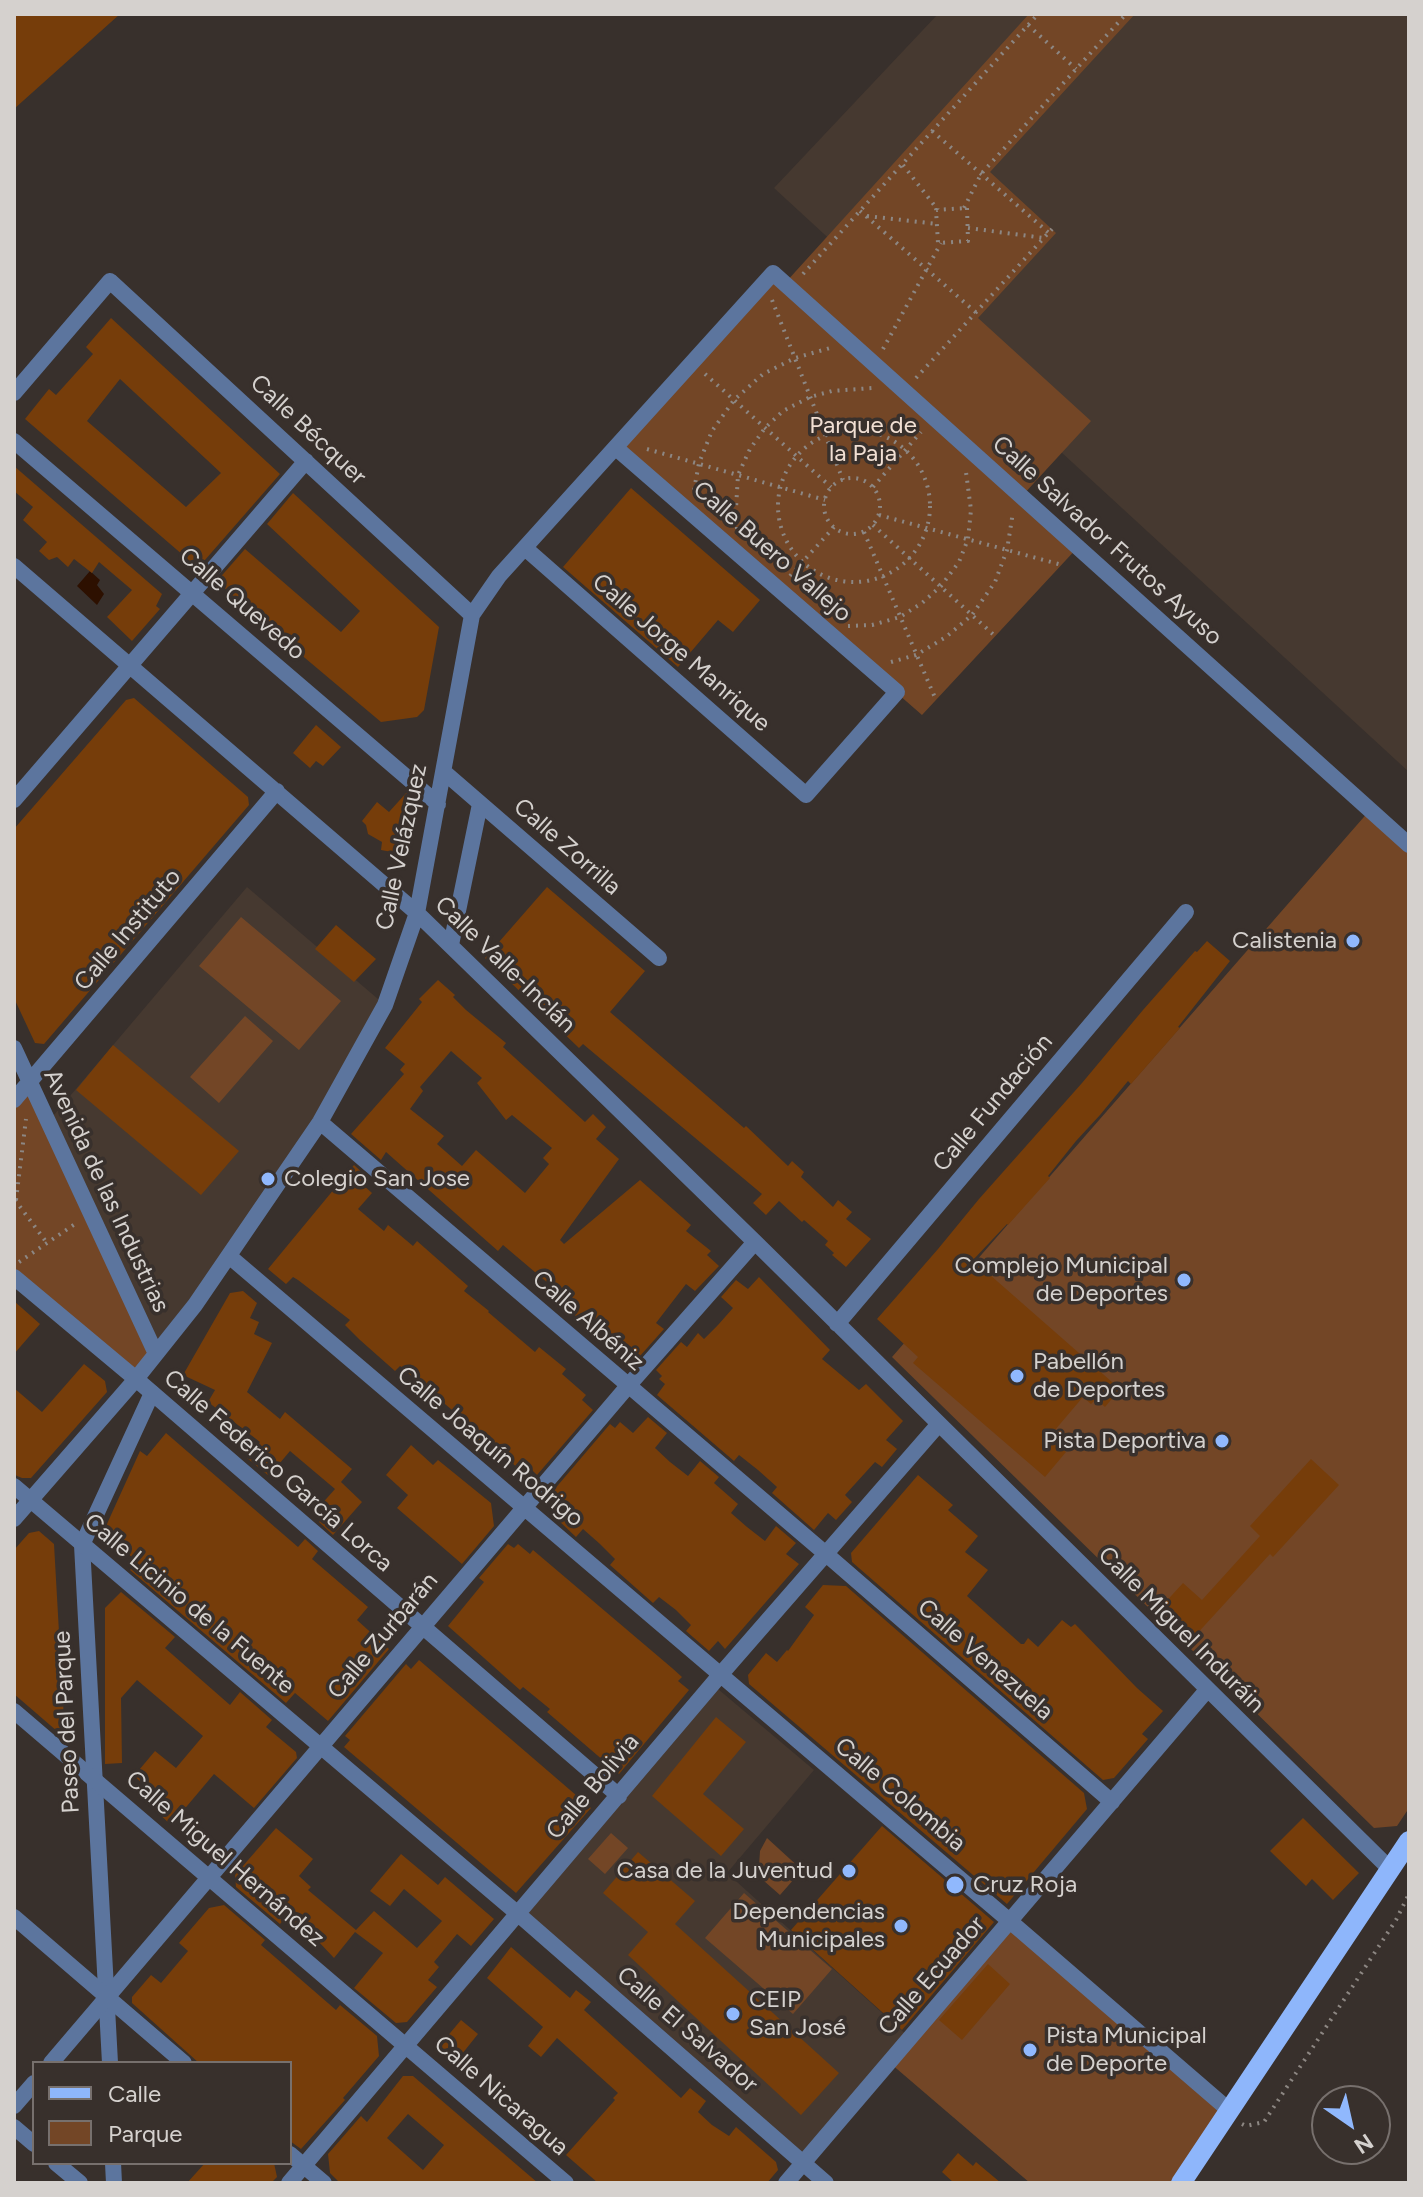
<!DOCTYPE html>
<meta charset="utf-8">
<style>
body{margin:0}
#map{position:relative;width:1423px;height:2197px;overflow:hidden;background:#38302c;font-family:Figtree,sans-serif}
canvas{display:block}
.frame{position:absolute;inset:0;border:16px solid #d5d1ce;pointer-events:none}
.legend{position:absolute;left:32px;top:2061px;width:260px;height:104px;box-sizing:border-box;background:#38302c;border:2px solid #77706d;margin:0;padding:10px 14px;list-style:none;font-size:24px;color:#d5d1ce}
.legend li{display:flex;align-items:center;gap:16px;height:40px}
.legend b{width:40px;border:2px solid #77706d}
.north{position:absolute;left:1311px;top:2085px;width:80px;height:80px;box-sizing:border-box;background:#38302c;border:2px solid #77706d;border-radius:50%;rotate:146deg;font-size:22px;font-weight:700;line-height:32px;text-align:center;color:#d5d1ce}
.north::after{content:'';display:block;margin:auto;width:28px;height:36px;background:#90b8fd;clip-path:polygon(50% 0,100% 100%,50% 72%,0 100%)}
</style>
<div id="map">
<canvas width="1423" height="2197"></canvas>
<div class="frame"></div>
<ul class="legend">
<li><b style="height:10px;background:#8eb6fb"></b>Calle</li>
<li><b style="height:22px;background:#734626"></b>Parque</li>
</ul>
<div class="north">N</div>
</div>
<script>
const ctx = document.querySelector('canvas').getContext('2d');
ctx.lineJoin = 'round';
function fill(path, color) {
  ctx.fillStyle = color;
  ctx.fill(path, 'evenodd');
}
function toPath(rows) {
  const path = new Path2D();
  for (const r of rows) {
    if (r.length === 3) {
      path.moveTo(r[0] + r[2], r[1]);
      path.arc(r[0], r[1], r[2], 0, 2 * Math.PI);
      continue;
    }
    path.moveTo(r[0], r[1]);
    for (let i = 2; i < r.length; i += 2) path.lineTo(r[i], r[i + 1]);
  }
  return path;
}
function strokePath(path, color, width, dash) {
  ctx.strokeStyle = color;
  ctx.lineWidth = width;
  ctx.lineCap = dash ? 'butt' : 'round';
  ctx.setLineDash(dash || []);
  ctx.stroke(path);
}
function label(font, color, halo, rows, align = 'center') {
  ctx.font = font + ' Figtree,sans-serif';
  ctx.lineWidth = 7;
  ctx.setLineDash([]);
  ctx.textBaseline = 'middle';
  ctx.strokeStyle = halo;
  ctx.fillStyle = color;
  for (const [text, x, y, turn = 0] of rows) {
    ctx.save();
    ctx.translate(x, y);
    ctx.rotate((+turn || 0) * Math.PI / 180);
    ctx.textAlign = isNaN(turn) ? turn : align;
    if (halo) ctx.strokeText(text, 0, 0);
    ctx.fillText(text, 0, 0);
    ctx.restore();
  }
}
fill(toPath([
 [938,14,1409,14,1409,772,774,188],
 [247,887,385,1005,320,1122,156,1354,48,1122],
 [712,1684,814,1770,727,1873,910,2038,803,2163,517,1913]
]), '#463930');
fill(toPath([
 [1029,14,1135,14,990,172,1056,233,978,318,1091,421,1022,496,1079,546,922,715,616,448,773,273,786,282],
 [1370,810,1409,845,1409,1808,1397,1826,1374,1828,892,1357],
 [241,917,341,1001,299,1050,199,966],
 [245,1016,273,1041,219,1103,190,1077],
 [30,1083,156,1354,136,1379,14,1277,14,1100],
 [611,1833,628,1848,605,1874,588,1859],
 [767,1838,802,1870,780,1895,764,1881,759,1866,760,1851],
 [744,1893,832,1969,793,2014,705,1938],
 [1010,1921,1230,2111,1181,2183,1030,2183,890,2063]
]), '#734626');
fill(toPath([
 [90,571,100,580,97,585,104,594,97,605,77,586]
]), '#2d1000');
fill(toPath([
 [14,14,120,14,14,109],
 [111,318,280,474,198,568,25,419,49,389,56,395,93,354,86,347],
 [120,379,221,473,186,507,87,421],
 [14,466,162,594,156,606,160,609,132,641,107,617,132,590,99,562,92,573,74,559,68,567,57,557,49,560,39,551,47,542,23,520,33,507,14,491],
 [631,488,760,600,733,632,718,620,678,667,563,567],
 [293,493,439,627,424,710,417,717,381,722,248,610,217,581,245,549,341,632,360,611,267,524],
 [134,698,248,797,249,805,44,1044,35,1043,14,998,14,829,126,700],
 [316,725,341,747,323,766,316,761,310,768,293,753],
 [407,792,409,793,397,853,381,850,382,842,368,834,366,825,362,821,377,802,389,812],
 [547,887,645,971,610,1012,744,1128,746,1126,788,1166,792,1161,804,1172,801,1177,833,1207,838,1200,852,1212,846,1219,871,1239,846,1267,832,1255,834,1253,825,1245,828,1241,804,1220,802,1222,779,1201,766,1215,753,1203,762,1194,583,1044,579,1048,485,958],
 [336,925,376,959,354,982,315,949],
 [1207,941,1230,961,1178,1027,1180,1028,1131,1084,1128,1081,1100,1115,1076,1141,1048,1176,1050,1178,1008,1225,1007,1224,973,1260,1120,1389,1105,1407,1096,1399,1091,1404,1083,1397,1049,1437,1066,1452,1045,1477,913,1363,918,1357,877,1319,938,1249,979,1199,1082,1083,1143,1010,1195,951,1197,952],
 [438,980,455,995,453,997,466,1010,506,1043,503,1047,585,1122,593,1114,606,1127,596,1139,619,1159,560,1240,564,1244,640,1180,691,1225,686,1231,711,1251,707,1255,719,1266,695,1291,686,1284,656,1323,664,1329,640,1356,630,1346,625,1350,601,1331,597,1335,570,1311,575,1306,503,1245,498,1251,386,1152,381,1160,351,1134,404,1074,400,1070,405,1064,385,1048,422,1002,419,999],
 [451,1051,482,1078,477,1083,506,1120,512,1115,552,1148,543,1158,549,1164,525,1193,476,1150,462,1166,437,1144,444,1136,410,1109,423,1091,420,1087],
 [113,1045,239,1151,201,1195,76,1090],
 [354,1165,368,1178,363,1185,372,1193,358,1209,384,1231,388,1225,413,1246,417,1241,468,1286,464,1291,489,1311,488,1312,535,1352,539,1347,566,1369,562,1374,586,1395,582,1400,593,1410,537,1475,527,1465,522,1472,498,1450,494,1455,467,1432,471,1426,400,1366,395,1371,360,1340,345,1325,350,1320,298,1280,293,1277,286,1284,268,1269],
 [759,1277,830,1350,822,1359,859,1390,866,1384,903,1421,886,1440,897,1449,882,1467,875,1462,845,1495,852,1502,836,1520,828,1513,814,1530,772,1493,777,1487,758,1470,739,1455,734,1461,657,1395,665,1384,659,1379,662,1376,656,1370,681,1342,687,1347,698,1333,704,1339,718,1325,733,1308,721,1297,736,1280,748,1289],
 [243,1291,257,1303,250,1318,259,1322,254,1334,272,1343,247,1392,280,1419,285,1412,352,1469,341,1482,362,1502,333,1535,319,1522,326,1514,319,1507,335,1489,290,1451,269,1476,247,1458,260,1442,208,1402,215,1390,183,1375,230,1293],
 [14,1301,40,1324,14,1354],
 [84,1364,105,1381,107,1392,31,1478,22,1478,17,1476,14,1473,14,1388,42,1412],
 [648,1417,667,1433,655,1448,670,1462,688,1476,700,1461,719,1477,714,1483,738,1504,731,1513,747,1527,765,1541,776,1526,796,1543,786,1554,799,1564,725,1649,718,1641,709,1651,686,1631,691,1625,676,1610,659,1597,653,1603,610,1565,615,1559,600,1544,583,1529,576,1537,558,1520,566,1511,554,1500,558,1496,553,1491,610,1424,615,1428,620,1422,633,1433],
 [166,1433,298,1547,305,1539,318,1551,312,1559,368,1607,357,1620,389,1649,328,1721,295,1693,286,1703,130,1570,138,1562,117,1545,122,1540,106,1526,140,1451,147,1456],
 [411,1445,433,1465,438,1460,491,1503,494,1526,462,1564,397,1508,408,1495,386,1475],
 [1311,1459,1339,1485,1273,1557,1270,1554,1194,1637,1161,1607,1183,1583,1202,1600,1260,1536,1250,1526],
 [918,1475,953,1505,948,1510,978,1536,965,1552,988,1570,967,1596,1021,1644,1024,1644,1028,1638,1038,1647,1062,1620,1071,1627,1075,1624,1137,1688,1163,1711,1142,1734,1148,1739,1114,1778,1103,1780,852,1562,851,1553],
 [39,1531,54,1544,65,1738,14,1694,14,1550,29,1533],
 [508,1544,514,1548,518,1544,530,1554,533,1550,672,1668,682,1677,678,1681,689,1690,619,1774,547,1712,550,1709,523,1687,520,1690,448,1626,484,1582,479,1578],
 [823,1585,846,1586,1084,1793,1087,1809,1007,1904,749,1684,748,1675,766,1653,777,1662,787,1650,788,1651,814,1615,805,1607],
 [121,1592,175,1637,165,1648,230,1705,240,1692,272,1720,266,1727,296,1752,297,1758,254,1808,214,1774,171,1825,141,1797,148,1788,134,1776,155,1751,176,1768,203,1736,137,1680,121,1698,122,1763,105,1764,105,1608],
 [419,1660,591,1808,516,1893,344,1747,350,1740,345,1736,406,1664,411,1669],
 [716,1717,746,1742,703,1794,744,1829,721,1856,652,1796],
 [1303,1818,1359,1873,1333,1900,1312,1879,1306,1886,1270,1851],
 [882,1826,994,1922,902,2030,791,1930],
 [276,1828,313,1859,299,1876,311,1887,308,1890,356,1930,374,1911,417,1948,442,1921,404,1889,390,1906,370,1891,401,1854,438,1885,445,1877,494,1919,471,1946,457,1934,434,1962,439,1967,428,1980,437,1987,407,2022,396,2023,354,1988,383,1953,355,1932,334,1958,301,1923,297,1927,286,1917,280,1924,236,1887,235,1875],
 [638,1852,695,1901,675,1924,839,2073,801,2115,628,1955,648,1932,603,1893],
 [224,1905,265,1940,261,1945,336,2010,340,2005,377,2036,379,2056,343,2098,345,2100,301,2149,290,2141,290,2063,199,2063,132,2003,132,1997,151,1975,161,1983,188,1951,179,1943,209,1908],
 [511,1947,570,1998,576,1990,591,2002,584,2010,681,2098,690,2088,706,2101,698,2112,712,2125,729,2136,736,2127,776,2162,778,2170,767,2183,598,2183,566,2155,615,2100,613,2098,618,2093,557,2038,541,2057,528,2046,543,2027,487,1978],
 [988,1964,1010,1984,962,2040,939,2020],
 [461,2020,478,2034,458,2059,451,2053,435,2051],
 [403,2076,413,2076,538,2183,340,2183,330,2173,328,2154,361,2116,367,2122],
 [408,2114,444,2145,423,2170,387,2138],
 [958,2153,973,2166,976,2162,1001,2183,954,2183,942,2172],
 [205,2163,274,2163,277,2177,271,2183,187,2183]
]), '#763d0a');
strokePath(toPath([
 [1028,25,1076,69],
 [932,131,1049,233],
 [903,165,938,210],
 [964,208,981,174,1126,14],
 [967,208,968,241,938,243,936,210,967,208],
 [860,211,980,316],
 [867,216,937,224],
 [968,228,1044,238],
 [803,274,1038,14],
 [772,300,843,480],
 [883,349,941,243],
 [705,374,831,487],
 [916,378,1052,229],
 [854,506,76],
 [647,449,825,500],
 [852,506,28],
 [873,487,921,432],
 [694,490,699,463,712,431,734,400,763,374,795,358,830,348],
 [879,515,1062,565],
 [873,525,995,636],
 [737,529,736,508,738,475,750,449,765,428,783,411,810,397,832,391,873,388],
 [864,532,936,700],
 [790,576,834,527],
 [848,626,872,625,900,617,922,603,941,586,959,562,968,539,971,510,966,472],
 [891,662,916,655,946,637,972,615,995,582,1007,550,1013,512],
 [15,1200,47,1243],
 [16,1200,26,1119],
 [19,1262,75,1224],
 [1242,2124,1246,2126,1264,2122,1396,1920,1409,1894]
]), '#8d8783', 4, [2, 6]);
strokePath(toPath([
 [110,2063,82,1545,152,1393],
 [113,2163,114,2183]
]), '#5c759e', 16);
strokePath(toPath([
 [14,393,110,281,472,615],
 [14,441,438,804],
 [525,548,806,795,897,692,616,448],
 [14,566,417,913,755,1242,1390,1869],
 [444,772,659,958],
 [14,800,306,461],
 [451,945,480,804],
 [14,1048,156,1354],
 [14,1100,277,791],
 [320,1122,826,1554,1112,1802],
 [229,1256,1019,1929,1230,2111],
 [14,1277,136,1379,619,1796],
 [837,1324,1186,912],
 [14,1486,517,1913,826,2183],
 [14,1519,136,1379,195,1305,320,1122,385,1005,417,913,472,615,499,576,773,273,1409,845],
 [14,1711,566,2183],
 [14,1917,184,2063],
 [51,2063,628,1386,755,1242],
 [14,2106,34,2083],
 [14,2127,34,2144],
 [290,2154,324,2183],
 [56,2163,80,2183],
 [289,2183,721,1674,938,1425],
 [786,2183,1207,1690]
]), '#5c759e', 16);
strokePath(toPath([
 [1181,2183,1409,1841]
]), '#8eb6fb', 20);
for (const [x, y, r, color] of [
 [1353,941,8,"#90b8fd"],
 [268,1179,8,"#90b8fd"],
 [1184,1280,8,"#90b8fd"],
 [1017,1376,8,"#90b8fd"],
 [1222,1441,8,"#90b8fd"],
 [849,1871,8,"#90b8fd"],
 [955,1885,10,"#90b8fd"],
 [901,1926,8,"#90b8fd"],
 [733,2014,8,"#90b8fd"],
 [1030,2050,8,"#90b8fd"]
]) {
  const dot = new Path2D();
  dot.arc(x, y, r, 0, 2 * Math.PI);
  ctx.fillStyle = color;
  ctx.fill(dot);
  strokePath(dot, '#38302c', 3);
}
label('24px', '#f1dfd3', '#38302c', [
 ["Parque de",863,426],
 ["la Paja",863,454]
]);
label('24px', '#d5d1ce', '#38302c', [
 ["Calle Bécquer",308,430,43],
 ["Calle Salvador Frutos Ayuso",1107,541,42],
 ["Calle Buero Vallejo",772,552,41],
 ["Calle Quevedo",242,604,41],
 ["Calle Jorge Manrique",681,653,41],
 ["Calle Velázquez",402,847,-78],
 ["Calle Zorrilla",567,847,41],
 ["Calle Instituto",128,930,-50],
 ["Calle Valle-Inclán",505,965,44],
 ["Calle Fundación",993,1103,-50],
 ["Avenida de las Industrias",106,1191,65],
 ["Calle Albéniz",588,1321,41],
 ["Calle Joaquín Rodrigo",490,1447,40],
 ["Calle Federico García Lorca",278,1471,41],
 ["Calle Licinio de la Fuente",189,1604,40],
 ["Calle Miguel Induráin",1181,1630,45],
 ["Calle Zurbarán",383,1636,-50],
 ["Calle Venezuela",985,1660,41],
 ["Paseo del Parque",67,1722,-93],
 ["Calle Bolivia",593,1787,-50],
 ["Calle Colombia",900,1795,40],
 ["Calle Miguel Hernández",225,1859,41],
 ["Calle Ecuador",932,1976,-49],
 ["Calle El Salvador",687,2030,41],
 ["Calle Nicaragua",501,2096,41]
]);
label('24px', '#d5d1ce', '#38302c', [
 ["Calistenia",1337,941],
 ["Colegio San Jose",284,1179,"left"],
 ["Complejo Municipal",1168,1266],
 ["de Deportes",1168,1294],
 ["Pabellón",1033,1362,"left"],
 ["de Deportes",1033,1390,"left"],
 ["Pista Deportiva",1206,1441],
 ["Casa de la Juventud",833,1871],
 ["Cruz Roja",973,1885,"left"],
 ["Dependencias",885,1912],
 ["Municipales",885,1940],
 ["CEIP",749,2000,"left"],
 ["San José",749,2028,"left"],
 ["Pista Municipal",1046,2036,"left"],
 ["de Deporte",1046,2064,"left"]
], 'right');
</script>
